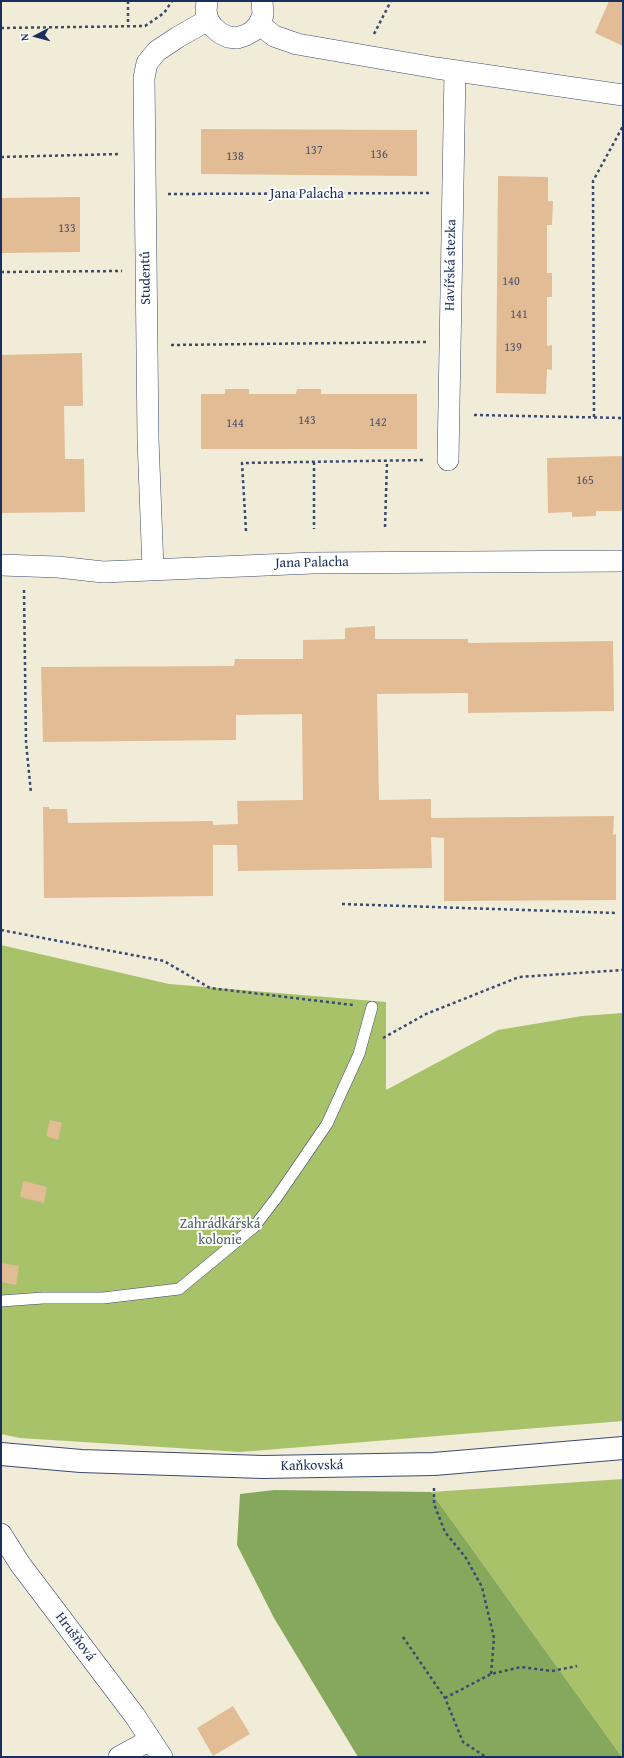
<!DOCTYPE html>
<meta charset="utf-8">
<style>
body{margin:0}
#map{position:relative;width:624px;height:1758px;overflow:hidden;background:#f1ecd7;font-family:"Gentium Book Plus",serif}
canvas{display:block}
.frame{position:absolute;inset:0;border:2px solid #1b2f5e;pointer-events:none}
.north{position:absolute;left:16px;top:16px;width:40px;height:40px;-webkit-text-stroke:3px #fff;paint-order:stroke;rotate:264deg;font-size:11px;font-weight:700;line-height:16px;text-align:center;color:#1b2f5e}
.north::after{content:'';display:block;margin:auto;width:14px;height:18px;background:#1b2f5e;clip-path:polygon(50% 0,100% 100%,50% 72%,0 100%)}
</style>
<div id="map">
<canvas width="624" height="1758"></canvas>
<div class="frame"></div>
<div class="north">N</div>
</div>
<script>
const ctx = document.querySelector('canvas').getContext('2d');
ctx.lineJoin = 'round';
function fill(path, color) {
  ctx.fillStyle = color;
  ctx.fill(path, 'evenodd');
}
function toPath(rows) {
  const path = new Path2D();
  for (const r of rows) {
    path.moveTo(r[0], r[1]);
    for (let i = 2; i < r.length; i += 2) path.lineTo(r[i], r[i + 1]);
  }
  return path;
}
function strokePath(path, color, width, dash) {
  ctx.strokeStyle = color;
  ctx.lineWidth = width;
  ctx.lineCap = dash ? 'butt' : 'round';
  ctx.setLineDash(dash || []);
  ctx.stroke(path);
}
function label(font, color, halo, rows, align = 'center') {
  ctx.font = font + ' "Gentium Book Plus",serif';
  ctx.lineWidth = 4;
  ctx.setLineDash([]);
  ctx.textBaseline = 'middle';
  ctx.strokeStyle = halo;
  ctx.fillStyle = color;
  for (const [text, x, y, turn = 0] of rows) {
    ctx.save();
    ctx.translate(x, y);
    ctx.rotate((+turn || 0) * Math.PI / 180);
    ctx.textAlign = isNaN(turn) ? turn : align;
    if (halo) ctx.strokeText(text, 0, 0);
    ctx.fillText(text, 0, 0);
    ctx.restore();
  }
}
fill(toPath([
 [1,945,169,984,386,1002,386,1090,498,1030,582,1016,623,1013,623,1421,240,1452,20,1438,1,1434],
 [623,1479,623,1757,622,1757,431,1492]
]), '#a7c268');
fill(toPath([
 [274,1490,431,1492,622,1757,358,1757,274,1618,237,1545,240,1494]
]), '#85a85c');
fill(toPath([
 [609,1,623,1,623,46,595,33],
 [201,129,417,130,417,176,201,174],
 [498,176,548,177,548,201,553,201,552,225,547,225,547,273,552,273,552,297,547,297,547,346,552,345,552,370,547,369,546,394,496,393],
 [80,197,80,252,1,253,1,198],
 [82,353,83,406,64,406,65,459,84,459,85,512,1,513,1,355],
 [225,389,249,389,249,394,296,394,297,389,321,389,321,394,417,394,417,449,201,449,201,394,225,394],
 [623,456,623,511,596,511,596,516,572,517,572,512,548,513,547,458],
 [375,626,375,639,468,639,468,643,613,641,614,711,468,713,468,693,377,694,379,800,431,799,431,818,614,816,613,835,616,834,616,900,444,901,444,838,431,837,432,868,238,871,237,845,213,845,213,896,44,898,43,807,49,807,49,809,67,809,68,823,213,821,213,825,238,824,237,801,303,800,302,714,236,715,236,740,43,742,41,667,234,666,235,659,303,659,303,640,345,639,345,628],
 [50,1120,62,1123,58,1140,46,1136],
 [23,1181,47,1187,44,1203,20,1197],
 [1,1263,19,1266,16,1285,1,1282],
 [233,1706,250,1734,213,1756,197,1728]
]), '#e2bc95');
const service = toPath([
 [1,1301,43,1298,103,1298,179,1289,254,1227,277,1197,327,1124,359,1054,372,1007]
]);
const minor = toPath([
 [207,1,206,11,208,20,213,27,220,33,228,37,237,38,246,35,253,31,259,24,263,15,262,1],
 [259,24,274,36,297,44,436,68,623,95],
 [448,460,455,71],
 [1,565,58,567,103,572,313,563,623,561],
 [153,569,148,439,144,78,147,63,157,51,178,37,208,20],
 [1,1534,20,1564,135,1716,162,1757],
 [119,1757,150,1740]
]);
const tertiary = toPath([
 [1,1454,81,1461,263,1467,434,1464,623,1448]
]);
strokePath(service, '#3b4b70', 12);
strokePath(minor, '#3b4b70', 22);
strokePath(tertiary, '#3b4b70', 24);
strokePath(toPath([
 [128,1,128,26],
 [1,28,145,26,164,13,172,1],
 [374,34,391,1],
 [1,157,120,154],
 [168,194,429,193],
 [1,272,122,271],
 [171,345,426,342],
 [474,415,623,418],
 [594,417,593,181,623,126],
 [314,462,314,529],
 [385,527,387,461],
 [246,531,242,463,425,460],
 [24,590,26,742,31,793],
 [342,904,616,913],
 [1,930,164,961,210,988,353,1005],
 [383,1038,426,1014,519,977,623,970],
 [434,1488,434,1504,445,1532,466,1558,482,1587,494,1638,491,1674],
 [403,1637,445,1698,463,1742,486,1757],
 [445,1698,491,1674,521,1667,552,1671,577,1666]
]), '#3b4b70', 2.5, [3, 3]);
strokePath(service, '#fff', 11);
strokePath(minor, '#fff', 21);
strokePath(tertiary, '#fff', 22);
label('12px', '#4d526c', null, [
 ["137",314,151],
 ["136",379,155],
 ["138",235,157],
 ["133",67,229],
 ["140",511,282],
 ["141",519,315],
 ["139",513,348],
 ["143",307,421],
 ["142",378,423],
 ["144",235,424],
 ["165",585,481]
]);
label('14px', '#1b2f5e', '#fff', [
 ["Jana Palacha",307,194],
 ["Havířská stezka",451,265,-89],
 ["Studentů",146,278,-91],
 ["Jana Palacha",312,563,-1],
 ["Kaňkovská",312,1466,-1],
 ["Hrušňová",75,1637,53]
]);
label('14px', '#4c6262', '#fff', [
 ["Zahrádkářská",220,1224],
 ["kolonie",220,1240]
]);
</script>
